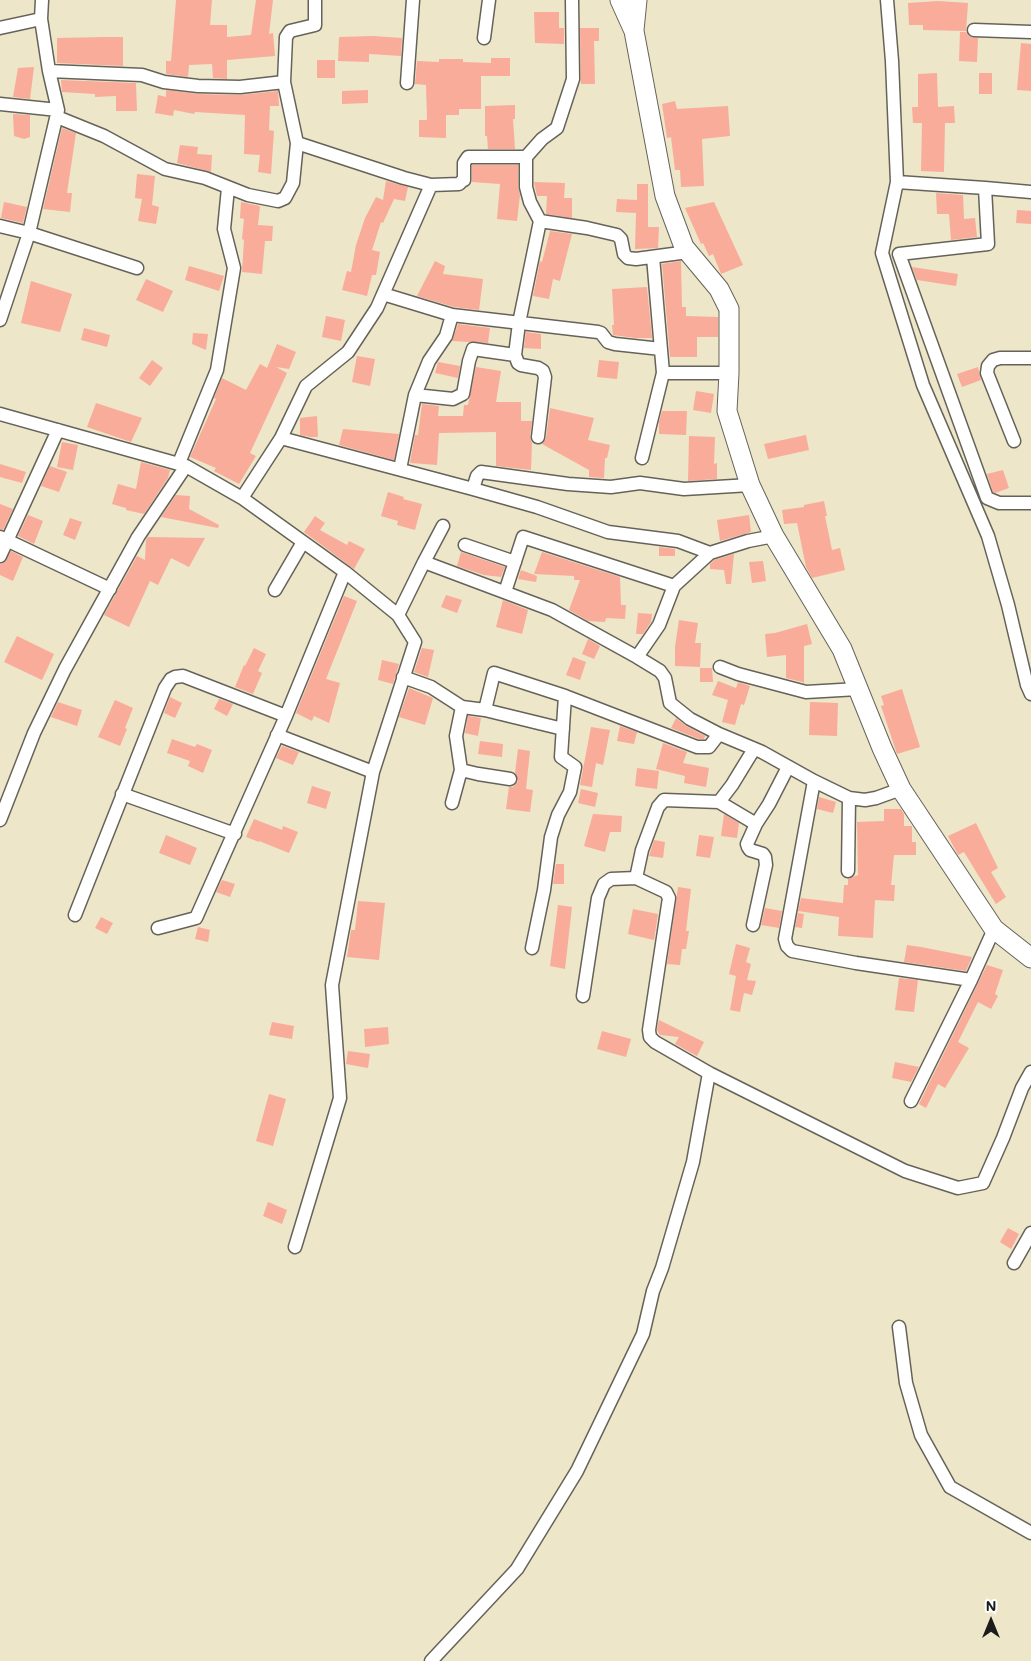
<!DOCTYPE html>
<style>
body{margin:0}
#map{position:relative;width:1031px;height:1661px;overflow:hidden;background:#ede6c9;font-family:Mali,sans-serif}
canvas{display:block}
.north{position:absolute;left:966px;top:1596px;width:50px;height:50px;-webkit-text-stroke:4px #fff;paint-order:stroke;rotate:0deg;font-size:14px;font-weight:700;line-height:20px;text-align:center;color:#1c1c1c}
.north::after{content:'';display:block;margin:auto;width:18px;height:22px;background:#1c1c1c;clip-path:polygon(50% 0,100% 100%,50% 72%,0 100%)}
</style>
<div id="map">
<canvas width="1031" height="1661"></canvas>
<div class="north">N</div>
</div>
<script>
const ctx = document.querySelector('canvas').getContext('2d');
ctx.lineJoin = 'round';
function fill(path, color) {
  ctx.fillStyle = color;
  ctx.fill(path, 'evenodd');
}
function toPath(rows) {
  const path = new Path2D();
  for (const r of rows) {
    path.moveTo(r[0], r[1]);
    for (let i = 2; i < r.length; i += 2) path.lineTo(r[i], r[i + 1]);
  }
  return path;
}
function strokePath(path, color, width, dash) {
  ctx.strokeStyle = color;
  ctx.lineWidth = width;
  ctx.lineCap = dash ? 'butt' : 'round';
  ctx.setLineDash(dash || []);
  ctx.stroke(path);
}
fill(toPath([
 [176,0,212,0,210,25,227,25,227,37,251,35,256,0,273,0,269,34,273,33,275,56,227,60,227,79,213,78,212,64,189,65,188,77,166,74,166,61,171,61],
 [938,1,968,3,966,31,923,30,923,25,909,25,908,3],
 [534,12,559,12,559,28,564,28,564,44,535,43],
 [580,28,599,28,599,41,594,41,595,84,581,84],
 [960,32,966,32,970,37,978,38,977,62,959,61],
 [373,36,402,38,401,56,369,54,369,62,338,61,339,37],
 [105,37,123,37,123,66,57,63,57,38],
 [1021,43,1031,44,1031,91,1017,90],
 [491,58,510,58,510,76,481,76,481,109,459,109,459,115,446,115,446,138,419,137,419,120,427,120,426,85,415,84,417,61,439,62,439,59,463,59,463,62,491,63],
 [317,60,335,60,335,78,317,78],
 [34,67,30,99,13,97,18,68],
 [937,73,938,107,954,106,955,123,945,123,944,172,921,171,922,123,913,123,912,107,918,107,918,74],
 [979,73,992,73,992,94,979,94],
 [61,80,136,83,137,111,116,111,116,96,95,97,95,94,62,92],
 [166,90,198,94,240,95,278,91,279,106,270,106,269,130,274,131,271,174,258,172,260,155,244,154,245,115,195,112,194,114,174,110,173,116,155,113,158,95,166,97],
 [368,90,368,103,342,104,342,91],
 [675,101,677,109,728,106,730,136,702,139,704,186,681,187,680,170,675,170,671,137,667,138,662,104],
 [515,105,515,119,513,119,515,149,488,149,487,136,485,136,485,106],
 [13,114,30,115,30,137,24,139,14,136],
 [62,128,76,133,67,193,72,193,70,212,43,209],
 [180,145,198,147,197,154,212,155,211,172,177,163],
 [472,165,518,165,518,187,520,195,517,221,497,219,500,184,472,182],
 [137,174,155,176,152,205,159,207,156,224,138,221,142,199,135,198],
 [386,181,408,187,405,201,394,199,383,223,381,222,372,250,380,252,376,275,372,275,367,296,342,290,347,271,351,272,356,245,365,218,376,197,383,200],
 [534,182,565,183,564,198,572,198,572,218,546,214,547,196,537,196],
 [637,184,648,184,648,227,659,227,658,248,635,249,636,213,616,212,617,199,637,200],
 [936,193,963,195,964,219,975,218,977,237,951,240,949,214,937,214],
 [4,202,27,207,23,223,1,218],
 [241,202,260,206,258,225,273,226,272,241,265,241,262,274,242,272,244,240,242,239,244,219,240,218],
 [714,202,743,265,721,274,713,254,709,256,703,243,701,244,685,208],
 [1017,210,1031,211,1031,224,1016,223],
 [550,231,572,234,560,281,553,279,549,299,533,296,540,261,542,262],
 [435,261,445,266,443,274,483,279,479,310,454,307,417,296],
 [681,261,682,307,686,307,686,316,718,317,718,337,697,337,697,357,670,357,662,264],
 [189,266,224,276,219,291,185,280],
 [912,267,958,274,956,286,917,280],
 [146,279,173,291,163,312,136,300],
 [31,281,72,294,60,332,21,323],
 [647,287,652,338,635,338,613,335,612,325,614,325,612,289],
 [326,316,345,320,341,341,322,337],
 [458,324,490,328,488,343,452,341],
 [84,328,110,335,107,347,81,340],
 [526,332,541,334,541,349,524,348],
 [193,333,208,334,206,350,192,344],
 [277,344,296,352,289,369,276,367,287,373,250,453,256,456,239,484,214,471,216,468,190,457,216,399,214,398,222,378,246,390,260,364,267,368],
 [357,356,375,359,370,386,352,382],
 [152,360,163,368,150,386,139,378],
 [599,360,619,362,617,379,597,377],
 [438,362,460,366,458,378,435,373],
 [476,367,501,371,496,402,521,402,521,421,532,421,530,436,532,443,531,470,496,466,496,432,439,433,437,465,411,463,410,462,415,435,418,435,422,404,439,406,438,416,463,416,464,405,468,405],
 [978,367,981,380,962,387,957,374],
 [696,391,714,394,711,413,693,410],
 [96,403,142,418,131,442,87,427],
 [550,408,594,418,588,440,610,445,607,458,605,458,604,478,589,477,589,470,542,444,546,438],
 [662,411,687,411,686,435,659,434,659,422],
 [317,416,318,437,310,437,300,435,300,418],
 [343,429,399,434,394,460,339,445],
 [806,435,809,450,768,459,764,444],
 [689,436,715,437,714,464,717,463,717,479,688,481],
 [62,442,78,445,73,470,57,467],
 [141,462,170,470,168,478,144,514,126,510,126,508,112,504,118,484,136,489],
 [0,464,26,472,22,483,0,477],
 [50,466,67,472,59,492,41,486],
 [1003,470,1009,488,995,493,993,492,987,474],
 [388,492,404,497,403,499,422,504,415,530,397,525,398,521,381,516],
 [176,495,190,496,189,509,219,525,218,528,161,517],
 [824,501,827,516,825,516,832,550,840,548,845,570,812,578,806,567,797,523,784,524,782,510,804,507,804,505],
 [0,504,13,509,3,530,0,529],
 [28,515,43,521,34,544,18,536],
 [749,515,751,532,720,541,717,520],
 [315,516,325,523,320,530,347,545,349,541,365,549,354,569,304,532],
 [70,518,82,522,75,540,63,535],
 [148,537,205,538,189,567,171,558,158,585,150,581,129,627,104,615,137,556,145,560,146,540],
 [659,547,675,549,675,556,659,556],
 [11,551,23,557,13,581,0,575,0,564,5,562],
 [461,552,505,567,501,577,484,575,457,566],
 [542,552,620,577,621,605,626,605,625,619,606,618,605,622,588,621,569,610,580,580,574,580,574,576,534,574],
 [734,554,731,584,726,584,724,570,710,569,710,564,714,560],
 [763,561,766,581,752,583,749,562],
 [521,570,537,576,536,582,518,579],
 [446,595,462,600,457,613,441,607],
 [344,596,357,601,326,679,340,683,329,723,314,716,312,721,296,713],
 [503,600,528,610,522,634,496,627],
 [638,613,652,614,651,622,643,634,636,634],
 [679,620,698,623,695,643,701,643,700,667,675,666,675,647],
 [807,624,812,644,804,646,804,683,802,682,786,678,786,655,767,657,765,634,775,633],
 [17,636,54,654,42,680,4,662],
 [588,639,600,646,594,659,582,654],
 [254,648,266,654,258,671,262,673,253,694,235,687,244,665,245,666],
 [422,648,434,650,428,677,414,672],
 [573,657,586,662,580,680,566,675],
 [382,660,399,664,393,684,378,680],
 [700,668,712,668,713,682,700,682],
 [718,681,736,688,738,682,750,686,744,705,741,704,735,725,722,722,728,700,712,695],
 [409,688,433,698,425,725,399,717],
 [902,689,920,747,897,754,881,706,884,705,881,696],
 [170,697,182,703,175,718,164,713],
 [219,699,233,704,227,716,214,709],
 [115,700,133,708,125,728,127,729,120,746,98,737],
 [58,702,82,710,77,726,51,717],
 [810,702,838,703,837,736,809,735],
 [468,716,481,718,478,736,465,733],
 [676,718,686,726,705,736,704,739,699,739,671,728],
 [620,726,637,732,634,744,617,741],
 [591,727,610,730,603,765,596,763,592,787,580,785],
 [172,739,195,747,197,744,212,750,203,773,188,766,190,761,167,753],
 [480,741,503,744,502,757,478,754],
 [663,743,687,752,683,763,709,768,706,787,684,783,685,776,656,769],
 [282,746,299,752,293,765,276,758],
 [518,749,530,751,526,789,533,790,530,812,506,809,509,787,513,787,518,781,515,773],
 [637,768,659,771,657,789,635,786],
 [312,786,331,792,326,809,307,803],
 [581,789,598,793,595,807,578,803],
 [819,797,836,802,833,813,817,809],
 [884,809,901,809,904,814,904,826,912,826,912,842,916,842,916,855,894,855,891,885,895,885,894,901,875,900,873,938,838,936,839,917,798,911,801,898,843,903,844,885,848,885,848,879,858,875,857,822,884,821],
 [593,814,622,816,621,832,610,832,605,852,584,846],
 [724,814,739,823,737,838,721,836],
 [254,819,282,830,283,826,298,832,289,853,259,841,259,842,246,837],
 [976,823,998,868,991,872,1006,897,996,904,964,852,958,855,948,836],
 [166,835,197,848,190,865,159,853],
 [699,835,714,837,710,858,696,856],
 [654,840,665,842,663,858,649,856],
 [556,864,564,864,564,884,553,884],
 [222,880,235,884,230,897,216,892],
 [678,887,691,889,686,931,689,931,686,949,682,949,680,965,667,964],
 [358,901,385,903,379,960,347,957,351,930,355,930],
 [558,905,572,907,565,969,550,966],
 [765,908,782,911,779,928,761,925],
 [633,909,658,914,654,940,628,934],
 [798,913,804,914,802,928,795,927],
 [101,917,113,923,107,934,95,928],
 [198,927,210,930,208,942,195,939],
 [736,944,750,948,746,962,751,964,747,980,756,981,752,995,744,993,740,1012,730,1010,736,976,729,974],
 [907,945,921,947,972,957,966,971,904,962],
 [987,965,1003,970,995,994,998,996,991,1009,978,1002,958,1042,969,1048,945,1088,938,1084,926,1108,919,1104],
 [899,978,918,980,914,1012,895,1010],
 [659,1020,704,1042,697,1056,675,1044,679,1037,660,1035,657,1030],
 [272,1022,294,1026,292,1039,269,1035],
 [388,1027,389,1044,365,1047,364,1029],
 [602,1031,631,1039,626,1057,597,1049],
 [348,1051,370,1054,368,1068,346,1064],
 [895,1062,919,1067,911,1082,892,1078],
 [269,1094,286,1099,273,1146,256,1141],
 [268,1202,287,1210,282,1224,263,1216],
 [1008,1228,1019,1234,1011,1249,1000,1242]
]), '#f9ac99');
const street = toPath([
 [572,0,573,79,557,128,542,139,526,157,526,187,530,202,540,221,587,228,617,235,621,239,624,254,628,258,636,259,688,252],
 [887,0,892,61,897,182,882,253,923,385,988,536,1008,605,1027,685,1031,694],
 [0,28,41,19],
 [974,30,1031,32],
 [484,38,489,0],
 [49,71,142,75,164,82,198,86,240,87,284,82],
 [407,83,413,0],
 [0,104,58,110],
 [57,117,104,136,165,169,205,178,248,195,278,201,285,198,293,183,297,143,284,82,286,37,290,31,315,25,315,0],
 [297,143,404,178,431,185],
 [897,182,985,188],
 [1031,192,985,188,988,244,899,254,987,498,999,503,1031,503],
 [0,226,29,233,137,268],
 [383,294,452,315,446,336,429,361,415,395,400,469],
 [452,315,598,332,601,333,608,342,615,344,661,349],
 [0,320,29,233,58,110,49,71,41,19,42,0],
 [515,355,518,363,521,365,538,368,543,371,545,377,538,437],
 [663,373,729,373],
 [415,395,453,399,463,394,469,361,473,349,515,355,519,323,540,221],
 [0,414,186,466,242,498,345,572,398,615,415,642,373,772,332,985,340,1098,295,1247],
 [281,438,473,489,477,476,481,472,568,484,611,487,640,483,684,489,750,485],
 [1014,441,987,373,988,366,993,360,1000,358,1031,358],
 [642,458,663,373,653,257],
 [179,463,217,370,234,268,224,229,228,188],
 [473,489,537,507,608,532,678,541,710,553,748,541,774,536],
 [242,498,281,438,306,386,348,352,377,308,431,185,459,184,462,181,464,180,464,163,468,157,526,157],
 [0,537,110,589],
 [465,545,515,562],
 [0,556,58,430],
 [424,562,443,526],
 [275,590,303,542],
 [505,592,523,537,674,586],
 [398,615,424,562,552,610,637,657,660,671,665,678,670,703,690,719,719,734,762,752,814,781,849,798,865,800,876,798,901,789],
 [637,657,659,625,674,586,710,553],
 [720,667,738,674,806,692,858,689],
 [403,677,431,687,462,707],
 [485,710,563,729],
 [277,735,373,772],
 [461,770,478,774,510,779],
 [814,781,785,939,787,946,792,951,856,963,971,980],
 [122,794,235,834],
 [719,802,756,824,769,804,788,767],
 [452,803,461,770,456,736,462,707,485,710,494,673,565,696,697,747,709,747,719,734],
 [0,820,34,733,65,669,138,537,186,466],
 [848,871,849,798],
 [636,878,666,892,669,898,649,1030,650,1037,655,1042,709,1073,905,1171,958,1188,983,1183,1003,1138,1022,1088,1031,1072],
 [75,915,165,688,171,679,175,677,183,676,286,716],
 [753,925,766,865,765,857,763,854,750,850,748,847,747,844,756,824],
 [158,928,196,918,286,716,345,572],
 [532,948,544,890,551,837,558,815,570,792,575,767,561,757,565,696],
 [583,996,598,898,604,884,611,879,636,878,642,850,658,807,664,800,719,802,732,785,754,749],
 [911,1101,971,980,994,929],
 [1014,1263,1031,1233],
 [899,1327,906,1383,921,1435,950,1487,1031,1533],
 [431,1661,517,1569,577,1471,643,1334,653,1291,662,1268,693,1162,709,1073]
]);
const secondary = toPath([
 [620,0,634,31,665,196,684,247,719,289,729,309,729,373,727,411,750,485,774,536,842,649,882,748,901,789,994,929,1031,958],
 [634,30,637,0]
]);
strokePath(street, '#656359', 15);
strokePath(secondary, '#656359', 21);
strokePath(street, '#fff', 12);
strokePath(secondary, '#fff', 19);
</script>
